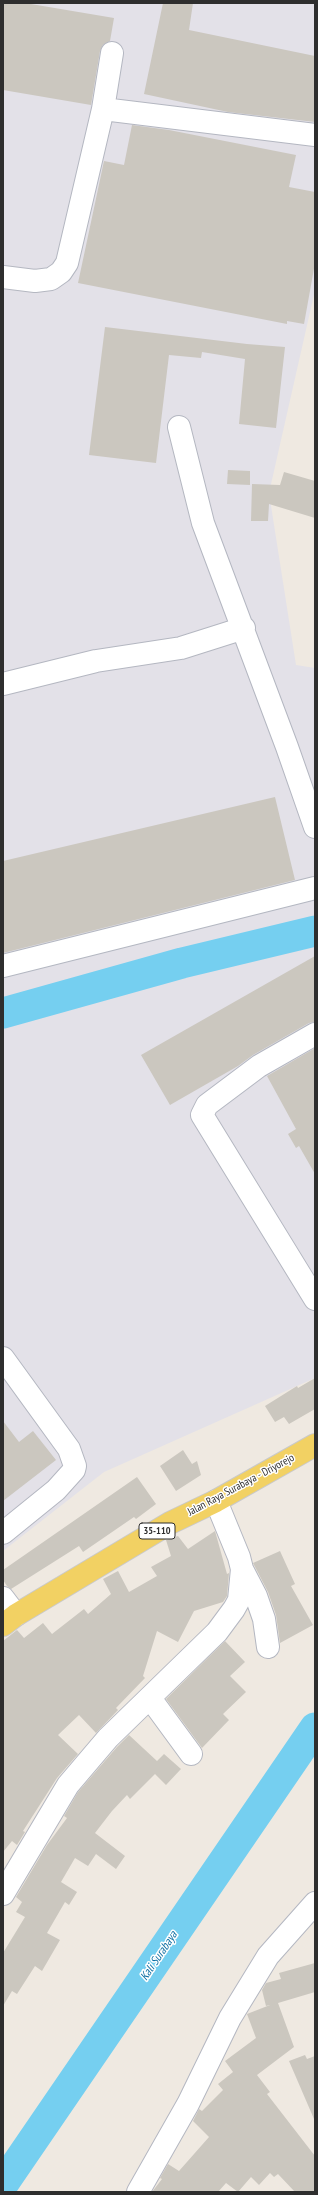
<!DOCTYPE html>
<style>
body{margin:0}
#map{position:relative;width:318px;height:2195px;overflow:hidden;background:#efe9e1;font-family:"PT Sans Narrow",sans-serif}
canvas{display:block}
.frame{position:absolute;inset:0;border:4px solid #2e2e2e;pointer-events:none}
</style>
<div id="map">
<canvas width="318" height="2195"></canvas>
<div class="frame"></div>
</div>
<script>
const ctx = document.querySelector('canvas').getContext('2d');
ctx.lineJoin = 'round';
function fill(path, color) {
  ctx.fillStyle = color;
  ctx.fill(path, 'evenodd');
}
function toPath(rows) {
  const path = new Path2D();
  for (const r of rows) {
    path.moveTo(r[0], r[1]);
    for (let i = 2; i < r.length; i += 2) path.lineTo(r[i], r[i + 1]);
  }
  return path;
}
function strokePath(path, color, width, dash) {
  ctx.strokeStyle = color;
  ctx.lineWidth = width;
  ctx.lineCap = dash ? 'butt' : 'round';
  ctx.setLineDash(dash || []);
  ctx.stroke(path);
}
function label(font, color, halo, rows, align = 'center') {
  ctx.font = font + ' "PT Sans Narrow",sans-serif';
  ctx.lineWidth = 3;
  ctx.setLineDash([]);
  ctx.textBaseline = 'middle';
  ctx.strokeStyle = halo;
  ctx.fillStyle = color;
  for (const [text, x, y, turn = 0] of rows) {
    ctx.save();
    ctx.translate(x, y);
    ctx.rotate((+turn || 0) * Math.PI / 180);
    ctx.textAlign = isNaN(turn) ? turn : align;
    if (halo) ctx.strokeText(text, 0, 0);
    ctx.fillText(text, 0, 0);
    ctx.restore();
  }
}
fill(toPath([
 [3,3,315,3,315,290,269,493,296,665,315,668,315,1378,104,1472,3,1551]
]), '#e3e1e8');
strokePath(toPath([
 [3,1013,182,963,315,931],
 [3,2184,315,1728]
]), '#75cff0', 31);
fill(toPath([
 [3,3,25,3,114,18,110,41,103,45,100,51,91,105,3,90],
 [163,3,193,3,189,30,315,56,315,122,228,112,144,94],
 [132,125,169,130,296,155,289,187,315,192,315,263,304,324,287,321,287,324,78,283,104,161,124,165],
 [105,327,247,344,285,347,276,428,239,424,245,359,202,352,201,358,169,355,156,463,89,455],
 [228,470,250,471,250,485,227,484],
 [284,472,315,481,315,518,269,504,268,521,251,521,252,484,280,485],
 [275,797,295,880,3,953,3,861],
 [315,956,315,1022,309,1023,253,1055,238,1066,170,1105,141,1055],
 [315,1048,315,1174,299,1146,296,1148,288,1134,296,1129,267,1076],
 [315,1378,315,1409,289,1424,284,1417,275,1422,265,1406,297,1386,298,1388],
 [3,1421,19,1442,33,1431,56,1460,3,1501],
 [183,1450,192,1464,197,1461,201,1475,176,1491,160,1466],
 [137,1477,156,1504,136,1519,134,1517,83,1552,79,1546,11,1589,7,1586,3,1580,3,1570],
 [215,1531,227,1574,229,1573,227,1596,223,1602,194,1611,178,1642,157,1631,143,1676,145,1678,116,1708,118,1710,96,1733,79,1715,58,1735,78,1754,57,1778,23,1831,25,1832,17,1845,12,1841,3,1852,3,1641,17,1630,24,1638,43,1623,52,1634,84,1609,88,1614,111,1594,103,1579,118,1571,129,1592,157,1576,151,1567,171,1556,166,1540,178,1536,188,1549],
 [280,1551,295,1584,291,1586,313,1625,280,1643,276,1615,268,1592,253,1563],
 [225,1641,245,1662,230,1676,246,1692,223,1714,229,1720,202,1748,166,1699],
 [136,1728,129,1735,157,1761,164,1754,181,1769,166,1785,155,1774,130,1799,127,1795,112,1811,95,1833,125,1856,116,1869,96,1854,88,1866,75,1858,61,1882,77,1892,69,1905,65,1902,47,1933,60,1940,42,1971,35,1966,17,1994,12,1991,3,2006,3,1953,25,1917,16,1912,22,1902,16,1897,47,1845,67,1818,64,1816,78,1792,117,1747],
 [315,1963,315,1992,278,2003,294,2047,257,2075,270,2092,267,2094,315,2156,315,2192,295,2192,278,2174,274,2177,270,2173,259,2185,251,2177,238,2192,226,2183,218,2192,152,2192,162,2179,160,2178,168,2164,179,2171,209,2137,193,2121,199,2109,202,2111,223,2090,218,2084,233,2072,225,2061,256,2038,247,2014,270,2005,266,2006,262,1990,266,1983,281,1979,279,1973],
 [305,2055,307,2059,315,2056,314,2119,289,2061]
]), '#cbc7bf');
const minor = toPath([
 [112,53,103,109,315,135],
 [3,277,35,281,51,279,61,272,67,263,103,109],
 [179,427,203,523,287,747,315,827],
 [3,684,96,661,181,648,244,628],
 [3,966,315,888],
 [315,1034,259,1066,207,1105,202,1115,315,1299],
 [3,1358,69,1449,75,1466,74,1470,56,1490,3,1533],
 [242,1569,256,1596,264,1619,268,1647],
 [3,1598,16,1615],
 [150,1698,191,1754],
 [3,1894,68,1785,108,1738,217,1632,234,1609,239,1600,242,1569,239,1557,216,1501],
 [138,2192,188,2104,230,2018,268,1956,315,1903]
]);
const major = toPath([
 [3,1625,16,1615,170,1523,216,1501,315,1445]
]);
strokePath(minor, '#b4b7c1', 24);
strokePath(major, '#c9c9c9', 24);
strokePath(minor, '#fff', 22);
strokePath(major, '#f2d163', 22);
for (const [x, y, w] of [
 [157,1531,36]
]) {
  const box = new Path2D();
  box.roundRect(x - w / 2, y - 8, w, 16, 3);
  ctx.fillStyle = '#fff';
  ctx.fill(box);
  strokePath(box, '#2e2e2e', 1);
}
label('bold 10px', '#2e2e2e', null, [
 ["35-110",157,1531]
]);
label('11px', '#2e2e2e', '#fff', [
 ["Jalan Raya Surabaya - Driyorejo",241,1485,-28]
]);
label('italic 12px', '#0d6fa3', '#fff', [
 ["Kali Surabaya",159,1956,-56]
]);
</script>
